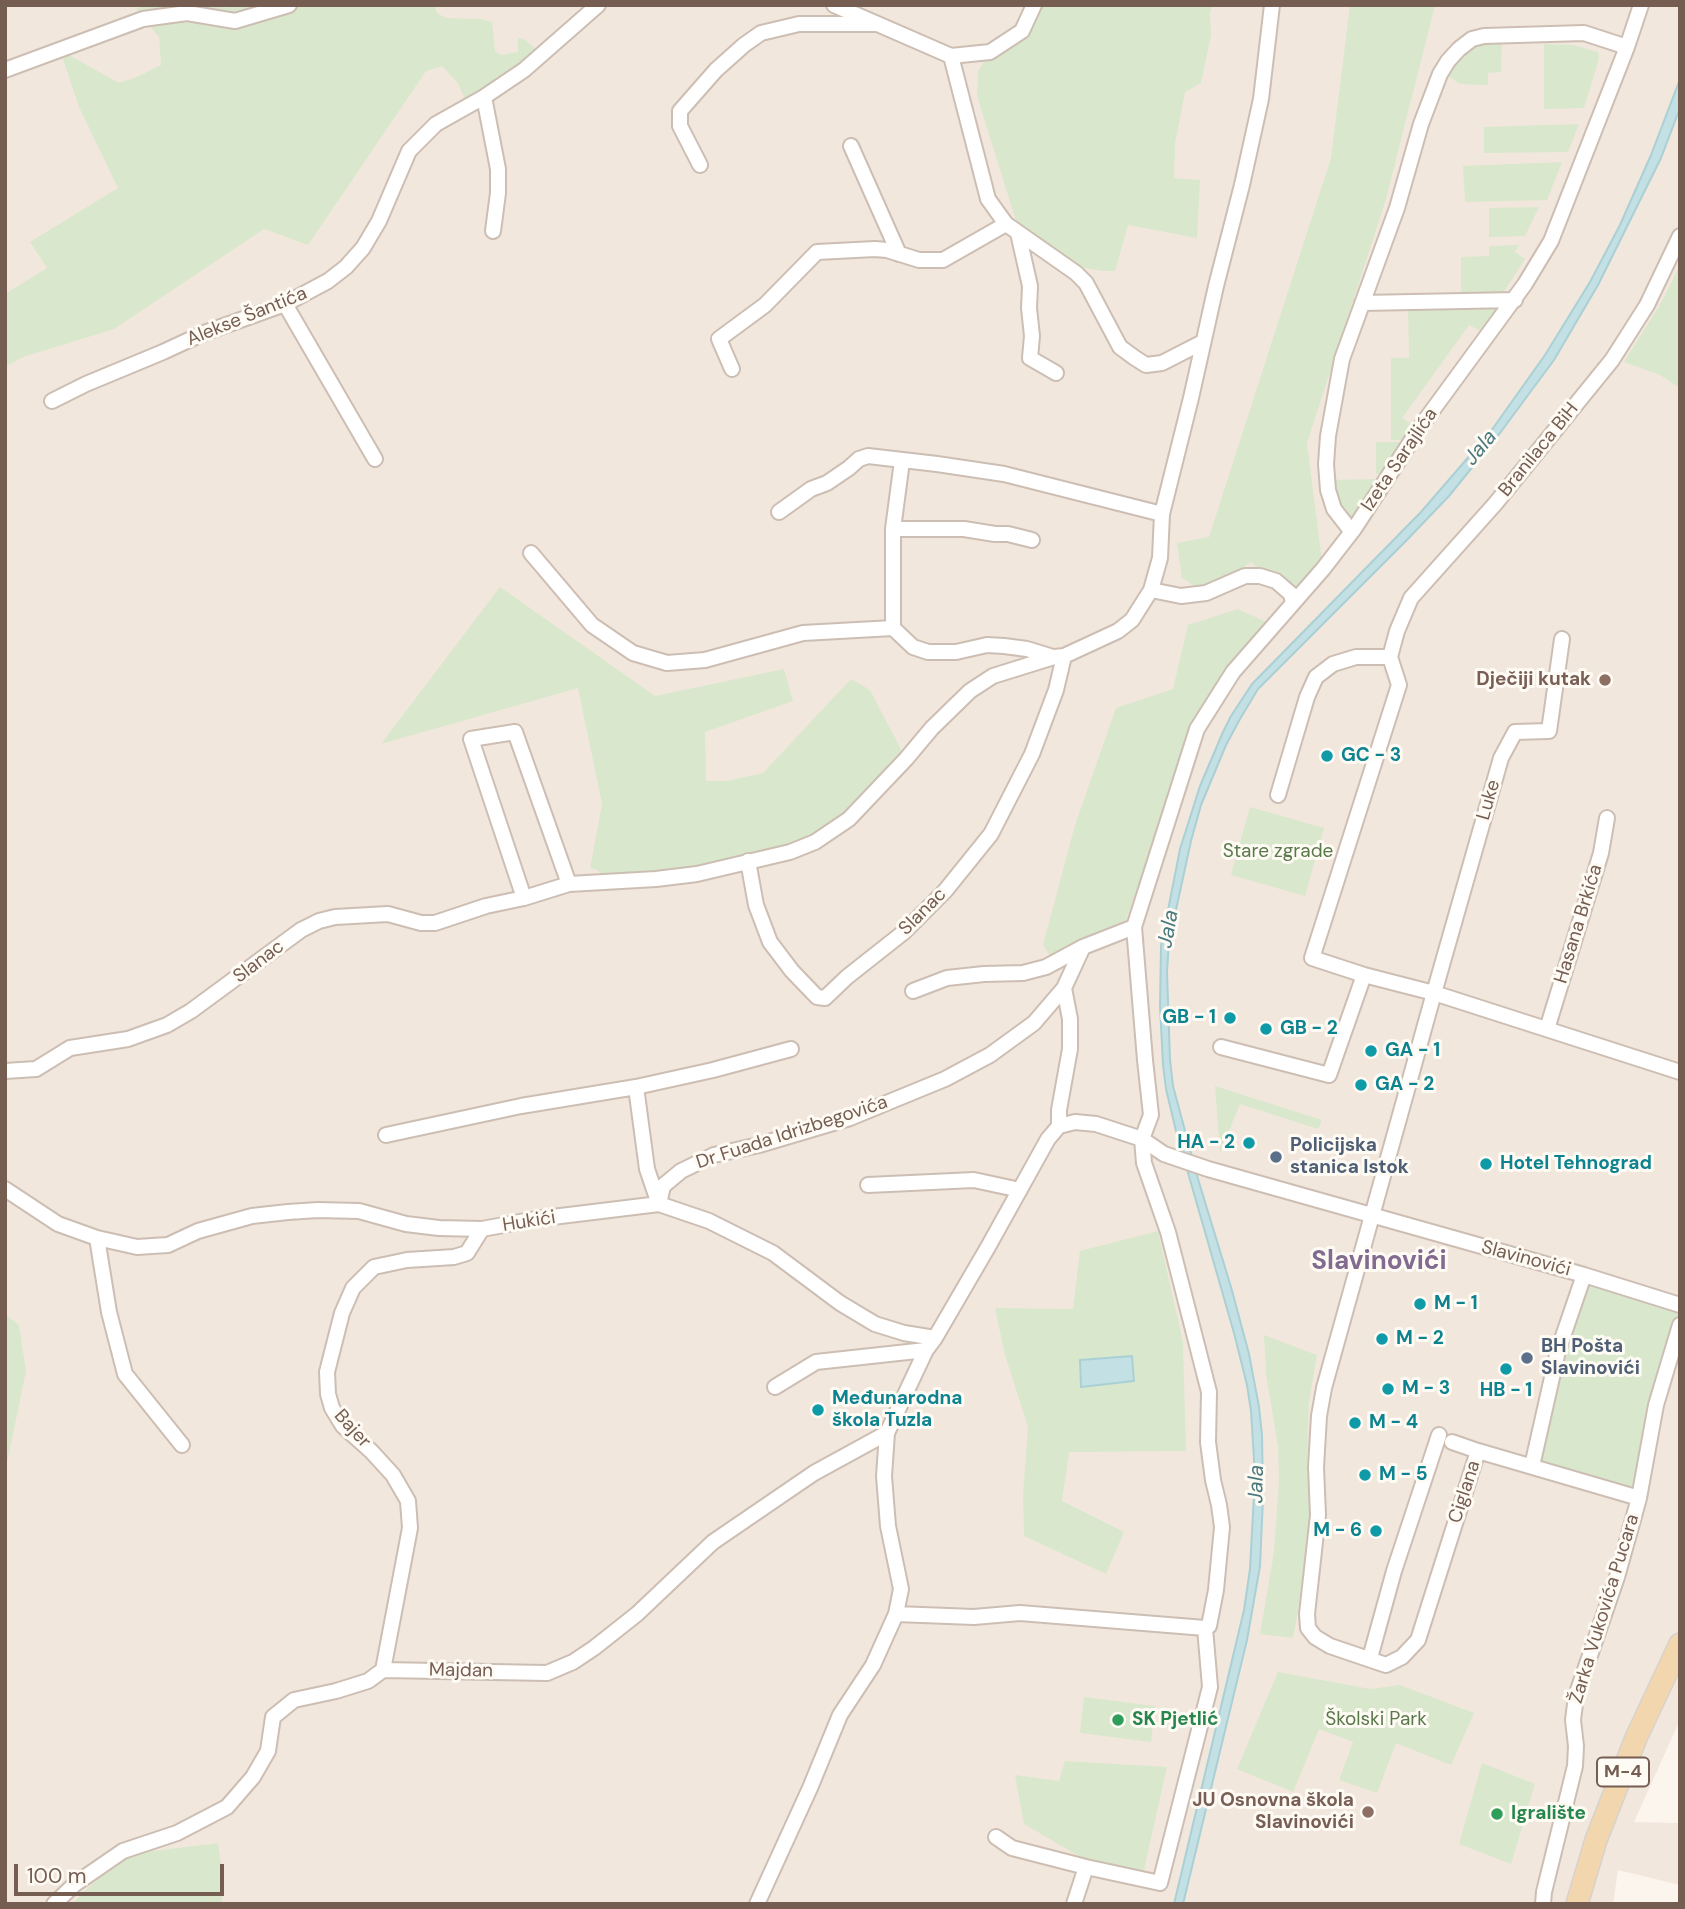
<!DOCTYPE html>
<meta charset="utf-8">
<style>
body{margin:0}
#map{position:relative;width:1685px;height:1909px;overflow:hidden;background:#fbf5ee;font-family:"DM Sans",sans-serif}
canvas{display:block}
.frame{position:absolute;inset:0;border:7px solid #755d51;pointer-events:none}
.scale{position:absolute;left:14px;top:1864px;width:210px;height:32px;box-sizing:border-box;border:4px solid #755d51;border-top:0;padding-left:9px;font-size:21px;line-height:24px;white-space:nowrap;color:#755d51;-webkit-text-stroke:5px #fefaf4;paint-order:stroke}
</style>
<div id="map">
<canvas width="1685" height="1909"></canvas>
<div class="frame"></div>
<div class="scale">100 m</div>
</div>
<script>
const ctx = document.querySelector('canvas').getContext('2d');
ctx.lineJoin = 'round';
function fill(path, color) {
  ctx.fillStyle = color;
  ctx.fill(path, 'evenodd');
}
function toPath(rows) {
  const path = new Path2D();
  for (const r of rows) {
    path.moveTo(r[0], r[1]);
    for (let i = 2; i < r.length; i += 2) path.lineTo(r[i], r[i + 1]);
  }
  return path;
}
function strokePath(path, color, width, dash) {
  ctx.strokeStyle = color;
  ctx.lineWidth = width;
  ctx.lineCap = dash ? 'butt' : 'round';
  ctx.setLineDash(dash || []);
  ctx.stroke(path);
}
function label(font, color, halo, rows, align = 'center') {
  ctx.font = font + ' "DM Sans",sans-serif';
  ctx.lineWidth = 6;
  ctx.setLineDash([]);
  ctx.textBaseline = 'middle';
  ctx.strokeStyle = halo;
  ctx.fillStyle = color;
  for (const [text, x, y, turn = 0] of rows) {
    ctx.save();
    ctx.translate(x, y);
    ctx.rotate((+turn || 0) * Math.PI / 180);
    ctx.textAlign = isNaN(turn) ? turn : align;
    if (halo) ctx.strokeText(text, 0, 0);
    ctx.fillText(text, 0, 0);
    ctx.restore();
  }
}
fill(toPath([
 [5,5,1680,5,1680,1720,1634,1822,1680,1823,1680,1885,1618,1870,1613,1904,5,1904]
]), '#f2e7dd');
fill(toPath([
 [146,5,222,5,226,8,233,5,434,5,437,13,446,18,481,19,492,22,495,51,501,55,518,52,518,38,524,39,543,55,459,111,464,97,458,83,442,66,426,71,308,245,264,229,114,329,23,357,5,367,5,294,47,268,30,242,118,188,79,107,60,50,119,83,137,77,161,65,159,37,136,9],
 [1034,5,1212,5,1210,13,1211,35,1201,83,1185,92,1175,144,1174,178,1200,180,1197,238,1128,225,1115,271,1103,271,1085,268,1017,224,977,96,978,71,990,52,1022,31],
 [1350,5,1435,5,1386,199,1307,443,1323,569,1293,603,1251,562,1206,593,1182,578,1177,543,1209,537,1331,158],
 [1502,41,1501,72,1488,73,1488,85,1460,84,1448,76,1447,73,1451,65,1469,48,1485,43],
 [1544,44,1573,45,1598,52,1599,59,1584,108,1544,109],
 [1579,124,1568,152,1484,153,1484,127],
 [1562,162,1547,200,1465,202,1463,166],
 [1539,207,1525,236,1489,237,1489,208],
 [1519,245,1515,252,1525,259,1503,293,1461,295,1461,257,1489,256,1489,246],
 [1680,265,1680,388,1660,375,1624,362,1661,303],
 [1495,306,1496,313,1482,332,1469,325,1402,418,1415,426,1406,440,1391,440,1391,358,1409,358,1408,307],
 [1376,442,1402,442,1383,473,1376,474],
 [1381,479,1360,516,1346,524,1329,480],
 [500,587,655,696,784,669,793,701,705,732,706,781,727,781,763,773,851,679,870,690,906,759,832,832,748,861,602,881,602,874,597,870,590,868,602,804,578,688,381,744],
 [1238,609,1273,625,1190,738,1122,931,1052,959,1043,945,1075,825,1116,708,1173,689,1188,625],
 [1250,807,1324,828,1305,896,1231,875],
 [1215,1086,1322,1120,1318,1129,1240,1104,1220,1153],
 [1158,1231,1183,1342,1186,1451,1069,1452,1062,1501,1124,1532,1106,1574,1024,1536,1023,1494,1028,1427,1005,1355,995,1308,1073,1309,1080,1251],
 [1584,1275,1680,1305,1680,1325,1639,1498,1532,1466],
 [5,1314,19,1325,26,1371,5,1473],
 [1264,1335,1317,1355,1309,1402,1308,1427,1307,1459,1310,1514,1298,1611,1293,1638,1260,1634,1274,1552,1279,1480,1278,1446,1266,1374],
 [1278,1672,1370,1689,1400,1685,1474,1713,1451,1765,1396,1743,1377,1793,1339,1780,1353,1742,1319,1729,1293,1792,1237,1769],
 [1084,1697,1155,1706,1151,1742,1080,1733],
 [1065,1761,1167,1767,1145,1865,1143,1887,1077,1855,1024,1824,1015,1775,1059,1781],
 [1482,1763,1535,1784,1511,1864,1459,1844],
 [218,1843,224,1885,221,1904,72,1904,121,1855]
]), '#d9e8cc');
const water = toPath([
 [1680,79,1680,108,1661,158,1598,285,1554,360,1500,433,1449,496,1403,544,1258,689,1240,719,1226,745,1201,805,1191,841,1169,942,1167,972,1170,1060,1173,1086,1198,1179,1231,1287,1249,1354,1259,1407,1262,1435,1263,1498,1260,1566,1247,1640,1183,1904,1174,1904,1244,1610,1250,1569,1255,1476,1251,1411,1247,1385,1234,1333,1176,1131,1166,1089,1163,1065,1160,1006,1161,946,1180,849,1200,786,1223,732,1231,716,1252,684,1421,512,1491,431,1545,355,1590,282,1620,225,1651,155,1680,79],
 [1132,1356,1134,1381,1081,1387,1080,1360,1132,1356]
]);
fill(water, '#c3e0e4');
strokePath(water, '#aad0d5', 2);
const minor = toPath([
 [834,5,951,56,990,52,1022,31,1034,5],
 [951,56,988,199,1006,224,1076,273,1086,283,1120,347,1135,358,1146,365,1162,363,1203,342],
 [5,70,143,19,187,13,235,21,289,5],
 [484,97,498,169,498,193,493,231],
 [851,146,899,254],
 [700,165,680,126,680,111,716,70,744,45,761,33,799,24,875,24],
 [1018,233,1030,286,1029,308,1032,336,1030,358,1056,373],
 [1680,236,1647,305,1612,360,1495,504,1411,598,1397,631,1390,657,1399,685,1312,958,1364,975,1434,993,1680,1072],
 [1362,303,1515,300],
 [285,304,375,459],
 [732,369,719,339,765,305,817,252,875,249,887,250,919,260,943,260,1006,224],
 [52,401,86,384,163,352,204,333,285,304,328,281,346,267,363,248,379,221,409,151,436,124,484,97,524,70,598,5],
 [779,512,811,489,827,483,849,468,859,459,868,456,937,464,1004,474,1162,514],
 [893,529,964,529,995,534,1008,534,1032,540],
 [1354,529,1348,527,1334,509,1328,490,1326,464,1328,436,1342,359,1397,208,1421,124,1440,74,1448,61,1459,49,1472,39,1484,36,1584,33,1627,47],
 [531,553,592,625,633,653,667,663,705,660,803,633,893,628,913,647,928,652,956,652,987,645,1004,646,1027,649,1053,657],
 [1151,590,1181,596,1206,593,1245,576,1260,576,1276,581,1291,594,1293,603],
 [893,628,893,529,902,461],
 [1562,639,1549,731,1515,732,1501,758,1434,993,1324,1388,1319,1416,1316,1467,1318,1515,1307,1614,1308,1628,1315,1637,1330,1646,1386,1665,1402,1657,1418,1640,1478,1451,1639,1498],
 [1278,795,1307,697,1316,677,1333,664,1356,657,1390,657],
 [748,861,756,905,770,942,792,971,817,997,825,998,847,977,904,932,945,891,991,834,1032,754,1056,690,1064,656],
 [524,898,471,739,515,732,569,884],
 [913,991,947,978,984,974,1023,973,1046,967,1083,947,1134,927],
 [1547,1029,1601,853,1607,818],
 [1221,1047,1329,1075,1364,975],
 [5,1071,36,1069,70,1048,128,1039,167,1025,191,1011,301,930,319,921,335,917,388,914,421,923,435,923,486,906,524,898,569,884,656,879,697,874,790,852,815,842,849,819,906,759,932,728,970,691,993,676,1054,657,1064,656,1118,631,1132,620,1151,590,1160,558,1162,514,1191,398,1216,286,1242,185,1261,99,1272,5],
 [636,1087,647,1169,659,1204],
 [1059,1126,1059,1110,1070,1049,1070,1019,1064,988],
 [386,1135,521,1106,636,1087,713,1070,791,1049],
 [868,1185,974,1180,1020,1190],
 [5,1189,58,1224,97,1238,137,1247,168,1245,198,1231,252,1216,288,1212,318,1210,359,1211,406,1224,439,1228,482,1229,536,1219,659,1204,709,1221,773,1253,840,1303,875,1324,904,1333,935,1338],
 [659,1204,663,1186,681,1171,714,1155,759,1145,850,1118,945,1079,990,1055,1034,1023,1064,988,1083,947],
 [97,1238,109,1312,125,1374,182,1445],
 [775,1387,816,1362,926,1350],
 [1452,1442,1478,1451],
 [1532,1466,1558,1351,1584,1275],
 [896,1614,974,1617,1020,1613,1205,1628],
 [1205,1628,1209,1626,1216,1590,1222,1527,1219,1505,1213,1480,1208,1442,1209,1392,1168,1232,1144,1163,1142,1139,1151,1115,1145,1060,1134,927,1197,729,1233,672,1323,569,1354,529,1421,426,1525,284,1551,241,1627,47,1641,5],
 [1370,1658,1394,1571,1439,1435],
 [383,1670,410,1528,408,1501,393,1475,371,1451,343,1426,332,1408,328,1394,327,1372,342,1313,353,1288,374,1267,407,1260,454,1257,467,1253,482,1229],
 [996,1837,1012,1848,1086,1867],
 [54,1904,75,1884,123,1851,177,1833,227,1807,253,1777,268,1751,273,1717,294,1700,336,1691,368,1681,383,1670,547,1673,573,1662,594,1648,637,1614,713,1542,814,1473,887,1433],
 [757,1904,810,1788,840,1715,873,1665,896,1614,901,1589,888,1526,884,1476,887,1433,926,1350,935,1338,988,1247,1048,1139,1059,1126,1075,1122,1096,1124,1142,1139,1164,1154,1208,1169,1584,1275,1680,1305],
 [1074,1904,1086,1867,1160,1883,1210,1687,1205,1628],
 [1543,1904,1544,1892,1575,1766,1576,1746,1573,1720,1576,1696,1617,1577,1639,1498,1656,1405,1680,1325]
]);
const primary = toPath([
 [1577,1904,1596,1840,1636,1738,1680,1644]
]);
strokePath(minor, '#cdbeb3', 18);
strokePath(primary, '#d8d2ce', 24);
strokePath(minor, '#fff', 14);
strokePath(primary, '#f2d6ae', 21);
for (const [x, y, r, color] of [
 [1605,680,7,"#8d6e63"],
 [1327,756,7,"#0f9aa8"],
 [1230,1018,7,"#0f9aa8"],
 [1266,1029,7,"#0f9aa8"],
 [1371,1051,7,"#0f9aa8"],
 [1361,1085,7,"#0f9aa8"],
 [1249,1143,7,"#0f9aa8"],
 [1276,1157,7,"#5c6f8a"],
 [1486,1164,7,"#0f9aa8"],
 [1420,1304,7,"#0f9aa8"],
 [1382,1339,7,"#0f9aa8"],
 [1527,1358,7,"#5c6f8a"],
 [1506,1369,7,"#0f9aa8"],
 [1388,1389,7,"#0f9aa8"],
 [818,1410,7,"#0f9aa8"],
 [1355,1423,7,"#0f9aa8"],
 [1365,1475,7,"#0f9aa8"],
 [1376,1531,7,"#0f9aa8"],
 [1118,1720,7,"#2e9e5b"],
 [1368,1812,7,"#8d6e63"],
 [1497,1814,7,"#2e9e5b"]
]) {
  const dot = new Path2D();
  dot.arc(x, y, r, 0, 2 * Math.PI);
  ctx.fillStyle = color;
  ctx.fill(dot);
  strokePath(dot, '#fefaf4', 2.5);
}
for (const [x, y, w] of [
 [1623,1772,52]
]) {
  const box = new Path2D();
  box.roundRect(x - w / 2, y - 14.5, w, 29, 5);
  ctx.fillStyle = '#fefaf4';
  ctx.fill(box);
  strokePath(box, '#755d51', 2);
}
label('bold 18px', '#755d51', null, [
 ["M-4",1623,1772]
]);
label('19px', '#755d51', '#fefaf4', [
 ["Alekse Šantića",247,317,-22],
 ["Branilaca BiH",1539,450,-51],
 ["Izeta Sarajlića",1400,460,-56],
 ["Luke",1489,800,-74],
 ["Slanac",923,912,-45],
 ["Hasana Brkića",1579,924,-73],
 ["Slanac",259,962,-37],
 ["Dr Fuada Idrizbegovića",792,1133,-18],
 ["Hukići",529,1222,-9],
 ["Slavinovići",1526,1259,15],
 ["Bajer",352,1429,48],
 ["Ciglana",1465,1492,-72],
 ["Žarka Vukovića Pucara",1605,1609,-73],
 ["Majdan",461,1671,1]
]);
label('bold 19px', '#785e54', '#fefaf4', [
 ["Dječiji kutak",1591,680],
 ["JU Osnovna škola",1354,1801],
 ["Slavinovići",1354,1823]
], 'right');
label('bold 19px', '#0d838f', '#fefaf4', [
 ["GC - 3",1341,756],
 ["GB - 1",1216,1018,"right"],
 ["GB - 2",1280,1029],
 ["GA - 1",1385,1051],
 ["GA - 2",1375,1085],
 ["HA - 2",1235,1143,"right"],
 ["Hotel Tehnograd",1500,1164],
 ["M - 1",1434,1304],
 ["M - 2",1396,1339],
 ["M - 3",1402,1389],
 ["HB - 1",1506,1391,"center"],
 ["Međunarodna",832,1399],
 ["škola Tuzla",832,1421],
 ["M - 4",1369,1423],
 ["M - 5",1379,1475],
 ["M - 6",1362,1531,"right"]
], 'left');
label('19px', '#5a794b', '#fefaf4', [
 ["Stare zgrade",1278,852],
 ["Školski Park",1376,1720]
]);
label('bold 19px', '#4e5e75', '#fefaf4', [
 ["Policijska",1290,1146],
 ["stanica Istok",1290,1168],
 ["BH Pošta",1541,1347],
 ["Slavinovići",1541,1369]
], 'left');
label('bold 19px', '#27864d', '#fefaf4', [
 ["SK Pjetlić",1132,1720],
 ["Igralište",1511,1814]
], 'left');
label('italic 21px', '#49787f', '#fefaf4', [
 ["Jala",1481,448,-50],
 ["Jala",1169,929,-80],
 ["Jala",1257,1484,-89]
]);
label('bold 26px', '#826a90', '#fefaf4', [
 ["Slavinovići",1379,1262]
]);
</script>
